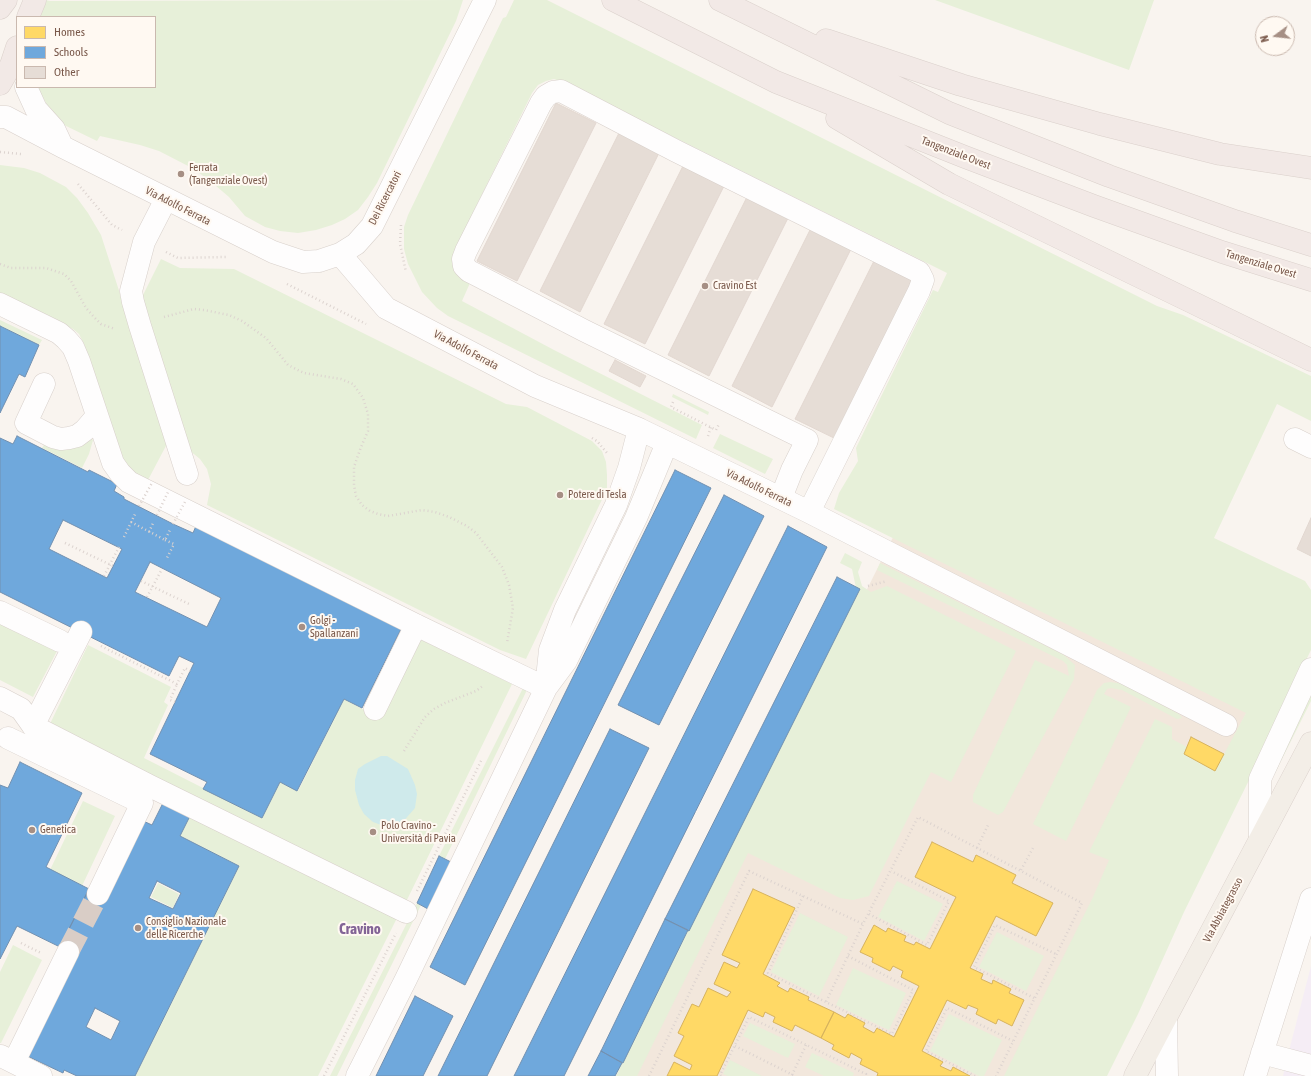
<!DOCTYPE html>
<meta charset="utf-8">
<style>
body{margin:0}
#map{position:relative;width:1311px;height:1076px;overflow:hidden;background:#f9f4ef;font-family:"Asap Condensed",sans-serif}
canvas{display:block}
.legend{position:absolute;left:16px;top:16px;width:140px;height:72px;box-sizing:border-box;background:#fff9f2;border:1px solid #cab9af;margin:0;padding:5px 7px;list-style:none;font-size:12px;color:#7a594b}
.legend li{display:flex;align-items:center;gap:8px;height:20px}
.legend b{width:20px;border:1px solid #cab9af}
.north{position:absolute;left:1255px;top:16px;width:40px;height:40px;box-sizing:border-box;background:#fff9f2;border:1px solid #cab9af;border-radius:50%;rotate:255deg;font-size:11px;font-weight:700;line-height:16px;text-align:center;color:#7a594b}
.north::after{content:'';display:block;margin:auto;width:14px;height:18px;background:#a68f84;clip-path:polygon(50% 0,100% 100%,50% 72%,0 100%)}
</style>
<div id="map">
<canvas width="1311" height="1076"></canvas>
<ul class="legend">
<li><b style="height:11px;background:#ffd966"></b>Homes</li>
<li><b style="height:11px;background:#6fa8dc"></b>Schools</li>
<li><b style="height:11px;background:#e6ddd6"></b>Other</li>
</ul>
<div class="north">N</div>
</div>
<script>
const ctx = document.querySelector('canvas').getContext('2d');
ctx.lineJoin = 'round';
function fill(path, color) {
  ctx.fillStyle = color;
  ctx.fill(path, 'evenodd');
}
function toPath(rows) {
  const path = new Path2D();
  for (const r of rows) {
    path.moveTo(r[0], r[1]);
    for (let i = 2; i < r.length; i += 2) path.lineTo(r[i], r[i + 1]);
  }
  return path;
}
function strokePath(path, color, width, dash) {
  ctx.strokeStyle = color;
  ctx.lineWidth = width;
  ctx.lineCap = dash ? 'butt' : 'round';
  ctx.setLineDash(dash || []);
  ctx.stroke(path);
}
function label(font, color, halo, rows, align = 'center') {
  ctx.font = font + ' "Asap Condensed",sans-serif';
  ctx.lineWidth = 4;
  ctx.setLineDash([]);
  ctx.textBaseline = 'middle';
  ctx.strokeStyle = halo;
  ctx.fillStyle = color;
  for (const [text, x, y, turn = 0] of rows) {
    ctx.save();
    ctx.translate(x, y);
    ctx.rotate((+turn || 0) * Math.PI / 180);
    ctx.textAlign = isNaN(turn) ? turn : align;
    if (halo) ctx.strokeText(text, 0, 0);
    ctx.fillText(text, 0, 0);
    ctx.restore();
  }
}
fill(toPath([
 [900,523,1254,698,1061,1076,625,1076]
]), '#f2e7dc');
fill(toPath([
 [1311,966,1311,1076,1283,1076,1291,1043]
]), '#f5edf5');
fill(toPath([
 [45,0,50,1,463,0,456,21,377,183,368,197,358,210,345,219,332,225,316,230,298,233,280,231,265,227,245,216,229,197,209,180,192,168,159,151,140,145,100,136,97,141,62,124,49,108,37,87,155,87,155,17,36,17],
 [514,0,547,0,1157,306,1183,315,1311,376,1311,421,1277,404,1214,538,1305,581,1311,590,1311,650,1273,727,1253,772,1184,912,1138,1014,1107,1076,1004,1076,1093,897,1109,860,1089,852,1155,719,1172,727,1172,739,1187,747,1184,754,1215,771,1246,713,834,509,839,493,858,461,856,448,933,290,938,292,947,273,567,84,554,79,546,81,538,85,532,93,458,243,470,283,462,301,554,350,702,425,696,439,448,316,437,308,422,292,408,264,404,249,404,227,408,215,503,18,506,17],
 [935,0,1154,0,1129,70],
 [0,165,24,168,40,173,66,187,77,198,88,213,101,235,168,442,148,480,126,468,110,429,84,344,79,334,73,329,0,293],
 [161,259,180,268,234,269,506,404,527,407,592,441,602,451,606,462,607,475,607,489,526,659,500,650,207,505,211,484,207,469,200,459,189,450,141,299],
 [0,320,42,340,39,345,0,326],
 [673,394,709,412,708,415,672,397],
 [720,434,773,459,765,474,713,448],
 [91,438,93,440,89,454,82,468,42,448,44,445,54,448],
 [845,553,862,562,858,572,862,586,871,592,887,586,1016,651,951,782,931,772,869,896,853,900,840,898,748,853,637,1076,616,1076,856,588,852,569,840,563],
 [880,563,1064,655,1075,665,1074,679,1003,812,998,815,973,802,973,795,1035,660,1069,676,1067,665,1063,661,877,570],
 [0,624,57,651,33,697,0,680],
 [422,640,512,684,405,904,48,728,88,645,171,687,164,702,168,705,144,758,262,818,280,782,298,791,344,699,379,718,419,641],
 [1110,682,1124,684,1179,714,1182,718,1177,719,1122,690,1111,688,1107,689,1104,694,1131,707,1066,841,1033,824,1097,690,1104,683],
 [1311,684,1311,701,1270,783],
 [523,688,527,689,526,692,445,859,439,856],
 [83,801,115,816,82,886,50,870],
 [190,816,397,918,318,1076,135,1076,239,866,180,836],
 [897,881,943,904,924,941,878,917],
 [158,883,179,894,173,908,151,897],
 [417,903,421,905,337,1076,330,1076],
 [800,913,848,937,819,996,771,972],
 [997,932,1044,956,1026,991,979,967],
 [13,945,42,960,1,1043,0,1043,0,972],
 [853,968,906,993,889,1030,836,1005],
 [949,1014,1002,1040,984,1076,979,1076,930,1051],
 [750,1023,795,1044,788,1058,743,1036],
 [812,1053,854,1073,853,1076,824,1076,805,1067],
 [730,1060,762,1076,728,1076,723,1074]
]), '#e7f0d9');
fill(toPath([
 [381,756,387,756,408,769,415,785,417,794,415,808,401,824,384,826,373,822,364,814,359,805,355,790,355,780,358,769,365,764]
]), '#cfeaeb');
const homes = toPath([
 [1191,737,1224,754,1215,771,1184,754,1191,737],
 [932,842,973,862,976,855,1016,875,1012,883,1053,903,1036,936,996,916,970,968,983,974,981,979,992,984,993,980,1011,989,1009,993,1024,1000,1012,1026,998,1019,996,1024,976,1014,978,1009,968,1005,966,1009,947,1000,922,1051,943,1062,940,1066,951,1071,953,1067,970,1076,877,1076,878,1073,860,1064,862,1059,851,1053,849,1058,832,1049,834,1045,821,1038,834,1012,845,1018,848,1014,865,1023,863,1027,874,1033,877,1028,894,1037,919,986,901,977,903,971,893,966,890,971,872,962,873,958,860,952,874,925,886,932,888,928,906,936,904,941,914,945,916,942,930,949,956,897,915,877,932,842],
 [753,889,795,908,763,974,780,983,777,986,788,992,790,988,809,997,808,1000,834,1012,821,1038,795,1025,792,1031,773,1022,775,1017,765,1012,763,1017,748,1010,717,1076,667,1076,674,1062,690,1070,692,1065,674,1056,684,1036,678,1033,692,1004,699,1007,708,988,727,997,731,992,714,984,724,962,737,968,740,963,722,955,753,889]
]);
fill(homes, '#ffd966');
strokePath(homes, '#d7b35e', 1);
const schools = toPath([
 [0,326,39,345,25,377,19,374,0,413,0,326],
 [17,436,88,472,89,470,117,484,114,491,124,497,124,499,173,524,193,533,196,526,401,629,362,708,344,699,297,791,280,782,262,818,203,789,207,782,150,754,194,663,179,656,169,676,0,592,0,438,13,444,17,436],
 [63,520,122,549,107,578,49,549,63,520],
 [150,562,221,598,207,627,135,592,150,562],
 [675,470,711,488,465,985,430,967,675,470],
 [724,495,764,516,659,725,618,705,724,495],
 [788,526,827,547,564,1076,514,1076,788,526],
 [837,577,860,589,689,931,665,919,837,577],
 [610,729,649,748,487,1076,438,1076,610,729],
 [20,762,82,793,46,867,89,889,60,947,17,926,0,959,0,785,8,788,20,762],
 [163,803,190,816,180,836,239,866,135,1076,77,1076,64,1070,63,1073,25,1055,60,947,89,889,141,820,152,825,163,803],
 [157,881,181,893,173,909,149,898,157,881],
 [95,1008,120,1021,111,1040,86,1027,95,1008],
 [439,856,451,862,428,909,417,903,439,856],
 [665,919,688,930,623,1063,601,1051,665,919],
 [415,996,453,1016,423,1076,376,1076,415,996],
 [601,1051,622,1063,615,1076,588,1076,601,1051]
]);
fill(schools, '#6fa8dc');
strokePath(schools, '#7290b0', 1);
const building = toPath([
 [556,103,596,123,517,281,477,261,556,103],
 [619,133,659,153,580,312,540,291,619,133],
 [683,166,724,186,645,344,604,324,683,166],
 [747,197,788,218,709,376,668,355,747,197],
 [811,228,851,249,772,407,732,386,811,228],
 [874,261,914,281,836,439,795,419,874,261],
 [615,360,646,376,640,387,609,371,615,360],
 [1311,518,1311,556,1297,549,1311,518]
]);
fill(building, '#e6ddd6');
strokePath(building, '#e2d7d0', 1);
strokePath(toPath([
 [68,952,98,894]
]), '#d9cdc6', 22, [22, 11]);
const minor = toPath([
 [26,87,36,109,54,129,62,146],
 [0,117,6,117,63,147,273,252,303,262,319,261,340,254,356,244,372,226,485,0],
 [166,199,144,242,131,291,133,302,140,326,187,474],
 [340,254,386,308,535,386,639,429,809,512,1226,725],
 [0,304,59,333,66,339,73,347,79,361,113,463,120,473,129,482,416,625,546,688],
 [44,384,26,423,53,437,61,439,69,438,77,436,85,430,97,416],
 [1295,439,1311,447],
 [781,498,792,470,807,440,585,331,469,271,464,266,463,259,466,251,541,103,546,96,553,92,561,91,676,151,919,272,923,280,919,291,809,512],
 [0,612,60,641],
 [546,688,550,650,565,610,616,505,629,468,639,429],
 [0,698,21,709,33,726,150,786,406,912],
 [375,709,416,625],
 [33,726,81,632],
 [8,738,142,803,98,894],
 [1260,839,1260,779,1311,669],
 [1166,1018,1167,1076],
 [1262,1053,1311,1066],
 [1,1056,41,1076],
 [14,1062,68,952],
 [357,1076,406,979,546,688,566,661,636,518,667,443],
 [1255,1076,1311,899]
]);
const major = toPath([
 [1135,1076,1311,743]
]);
const highway = toPath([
 [613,0,776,82,965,157,1094,206,1222,252,1311,280],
 [720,0,949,113,1109,176,1235,221,1311,245],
 [0,8,6,0],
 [28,17,35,0],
 [826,40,961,85,1100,124,1220,154,1311,168],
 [0,84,11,65,17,47],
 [837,118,949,184,1311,360]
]);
strokePath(minor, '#d8d0cb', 23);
strokePath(major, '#dad0cb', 23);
strokePath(highway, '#dad0cb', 23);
strokePath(toPath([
 [0,152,21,154],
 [78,184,112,225,122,230],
 [401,225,400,244,406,272],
 [166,252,178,258,226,257],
 [0,264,11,268,46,268,64,274,71,281,86,308,94,317,101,324,115,329],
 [287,284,366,324],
 [164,317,194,309,204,310,229,315,242,321,266,338,288,365,304,373,341,379,353,384,363,398,368,414,368,431,361,447,354,467,354,485,356,496,362,505,370,511,378,514,388,516,422,510,435,512,449,517,467,526,476,533,502,567,509,585,513,608,507,643],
 [673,402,671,407,716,430,719,424],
 [708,436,711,427],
 [592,438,597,441,607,453],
 [131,522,165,540,170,530],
 [149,532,154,521],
 [124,537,136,512],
 [165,540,174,544,167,558],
 [65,543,113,566],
 [104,576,119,547],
 [141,581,189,604],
 [868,586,887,581],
 [147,597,162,569],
 [101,646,177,684,185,668,190,671],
 [175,702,170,700,177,684],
 [404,751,425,717,434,709,445,703,476,691,484,685],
 [977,848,988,825],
 [1021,870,1033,848],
 [417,891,482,759],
 [803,896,768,973,826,1002],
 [869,914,927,945,949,901,891,871],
 [21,943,41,953],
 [848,956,913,990,892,1034,826,1002,863,924],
 [1034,998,974,967,995,925,1056,954],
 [735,1046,795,1076],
 [792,1075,806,1045],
 [324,1076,396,933],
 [649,1076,749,871,863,924,918,817,1082,903,996,1076],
 [721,1076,720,1075,749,1017,866,1074,865,1076],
 [975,1076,926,1051,947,1008,1013,1041]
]), '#dcd3cf', 2.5, [1, 3]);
strokePath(minor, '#fefdfd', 22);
strokePath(major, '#f3eee7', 22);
strokePath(highway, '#f2e9e6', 22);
strokePath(toPath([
 [139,506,152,483],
 [157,515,168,492],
 [173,524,186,500]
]), '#dcd3cf', 2.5, [1, 3]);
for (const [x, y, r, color] of [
 [181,174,4,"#a68f84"],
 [705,286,4,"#a68f84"],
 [560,495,4,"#a68f84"],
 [302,627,4,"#a68f84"],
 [32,830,4,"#a68f84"],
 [373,832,4,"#a68f84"],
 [138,928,4,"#a68f84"]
]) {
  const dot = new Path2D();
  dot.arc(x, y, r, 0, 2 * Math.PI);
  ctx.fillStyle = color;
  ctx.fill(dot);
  strokePath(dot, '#fff9f2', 1.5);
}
label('11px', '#7a594b', '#fff9f2', [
 ["Tangenziale Ovest",956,153,21],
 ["Dei Ricercatori",385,198,-63],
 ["Via Adolfo Ferrata",178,206,27],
 ["Tangenziale Ovest",1261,264,17],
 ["Via Adolfo Ferrata",466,350,28],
 ["Via Adolfo Ferrata",759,488,26],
 ["Via Abbiategrasso",1223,910,-62]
]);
label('11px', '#7a594b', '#fff9f2', [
 ["Ferrata",189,168],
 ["(Tangenziale Ovest)",189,181],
 ["Cravino Est",713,286],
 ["Potere di Tesla",568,495],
 ["Golgi -",310,621],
 ["Spallanzani",310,634],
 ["Polo Cravino -",381,826],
 ["Università di Pavia",381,839],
 ["Genetica",40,830],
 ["Consiglio Nazionale",146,922],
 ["delle Ricerche",146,935]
], 'left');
label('bold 15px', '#826496', '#fff9f2', [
 ["Cravino",360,929]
]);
</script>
